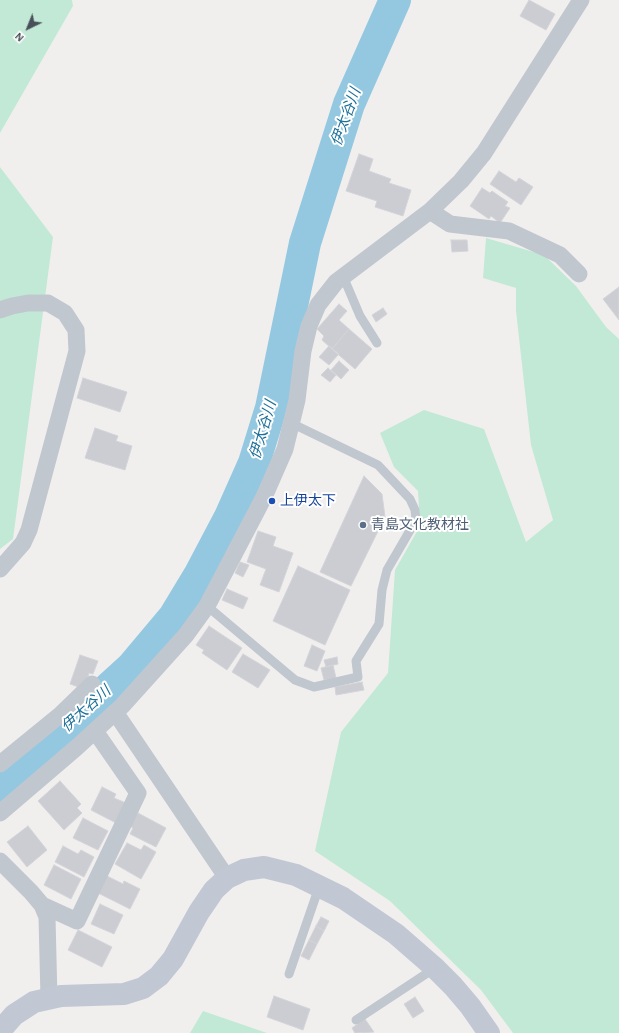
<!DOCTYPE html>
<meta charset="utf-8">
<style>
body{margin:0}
#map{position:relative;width:619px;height:1033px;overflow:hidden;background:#f1efee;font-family:"Alegreya Sans",sans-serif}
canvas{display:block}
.north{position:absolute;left:8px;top:8px;width:40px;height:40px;-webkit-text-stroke:3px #fff;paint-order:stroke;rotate:223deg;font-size:11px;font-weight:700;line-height:16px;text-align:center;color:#494f59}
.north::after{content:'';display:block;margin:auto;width:14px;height:18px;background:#494f59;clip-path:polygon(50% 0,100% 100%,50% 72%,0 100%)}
</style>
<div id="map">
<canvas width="619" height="1033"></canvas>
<div class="north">N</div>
</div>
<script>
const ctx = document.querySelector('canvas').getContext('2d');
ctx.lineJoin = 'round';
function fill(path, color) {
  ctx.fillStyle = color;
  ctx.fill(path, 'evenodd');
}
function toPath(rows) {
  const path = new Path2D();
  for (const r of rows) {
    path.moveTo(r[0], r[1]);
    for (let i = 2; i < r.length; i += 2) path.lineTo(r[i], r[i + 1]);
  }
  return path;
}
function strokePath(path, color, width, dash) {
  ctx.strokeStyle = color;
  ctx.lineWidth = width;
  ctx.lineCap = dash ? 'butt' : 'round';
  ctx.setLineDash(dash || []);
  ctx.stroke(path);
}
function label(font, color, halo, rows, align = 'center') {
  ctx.font = font + ' "Alegreya Sans","Noto Sans JP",sans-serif';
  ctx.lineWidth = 4;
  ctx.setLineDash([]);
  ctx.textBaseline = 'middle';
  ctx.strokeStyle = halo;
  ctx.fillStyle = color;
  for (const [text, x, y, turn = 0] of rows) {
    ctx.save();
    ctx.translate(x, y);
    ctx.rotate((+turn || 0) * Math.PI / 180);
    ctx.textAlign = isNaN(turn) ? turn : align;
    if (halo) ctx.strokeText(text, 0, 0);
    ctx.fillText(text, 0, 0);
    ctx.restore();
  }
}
fill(toPath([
 [0,0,72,0,73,6,0,133],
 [0,167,53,237,13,539,0,549],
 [486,238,544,255,576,286,606,327,619,339,619,1033,513,1033,481,990,390,901,315,851,341,732,388,673,395,570,420,526,418,491,394,467,380,433,424,410,484,429,526,542,553,520,531,445,516,311,516,288,483,278],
 [203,1011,267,1033,190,1033]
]), '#c2e9d6');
strokePath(toPath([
 [0,787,132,667,174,617,200,574,230,517,254,463,271,408,305,243,349,104,395,0]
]), '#94c8e1', 32);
const building = toPath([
 [529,0,555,14,546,30,520,16,529,0],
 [359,154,373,159,369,171,391,179,389,183,411,190,403,216,375,207,377,201,346,191,359,154],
 [499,171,516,182,519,178,533,187,521,205,490,184,499,171],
 [482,188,490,193,492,191,508,202,505,206,510,208,500,223,491,216,489,219,470,206,482,188],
 [451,240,467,240,468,251,452,252,451,240],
 [619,287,619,320,603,299,619,287],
 [339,304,347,311,339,320,349,329,332,349,322,340,324,336,317,329,339,304],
 [383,308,387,314,376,322,372,315,383,308],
 [349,329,372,349,355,369,332,349,349,329],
 [329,346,339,354,329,365,319,357,329,346],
 [339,361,349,370,341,379,331,370,339,361],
 [328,368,336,375,330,382,321,375,328,368],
 [83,378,127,392,120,412,77,398,83,378],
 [95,428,118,436,116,441,132,446,125,470,85,458,95,428],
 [364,476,382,494,385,517,351,586,320,572,364,476],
 [258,531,276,537,273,546,293,553,279,592,260,585,266,569,247,562,258,531],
 [240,562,249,565,243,577,235,573,240,562],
 [298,566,350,590,325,645,273,621,298,566],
 [227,589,248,598,243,609,222,600,227,589],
 [209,626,242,648,227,670,202,653,204,650,196,645,209,626],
 [312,645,325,651,317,671,304,666,312,645],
 [243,654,270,670,258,688,232,672,243,654],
 [80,655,98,661,93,674,89,673,84,689,70,684,80,655],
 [337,657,338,664,326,667,324,660,337,657],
 [333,665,336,678,324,680,321,668,333,665],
 [362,682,364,690,336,695,335,687,362,682],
 [60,781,81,804,77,808,82,813,64,830,38,801,60,781],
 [102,787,116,794,114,798,126,803,116,823,91,810,102,787],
 [138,813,166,828,156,847,130,834,133,828,128,825,138,813],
 [83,818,108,831,98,850,73,838,83,818],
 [28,826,47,850,27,867,7,842,28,826],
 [127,843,141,850,144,845,156,852,141,879,115,864,127,843],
 [63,846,78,854,81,850,94,857,84,877,55,862,63,846],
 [54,865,81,879,71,899,44,885,54,865],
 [107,876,123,884,124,881,140,889,130,909,98,893,107,876],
 [100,904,123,915,114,934,91,924,100,904],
 [321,917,329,921,324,931,316,926,321,917],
 [316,926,324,931,317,944,309,940,316,926],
 [78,930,112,947,102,967,68,950,78,930],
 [309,940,317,944,309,960,301,956,309,940],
 [274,996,310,1009,303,1030,267,1017,274,996],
 [415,997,424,1011,413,1018,404,1004,415,997],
 [365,1019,374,1032,355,1033,352,1028,365,1019]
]);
fill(building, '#cccdd2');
strokePath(building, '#d3d4d9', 1);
strokePath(toPath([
 [343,276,360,316,377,343],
 [207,606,295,680,314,687,358,677,356,661,379,624,382,590,387,570,416,520,415,510,410,499,378,465,291,423],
 [289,974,319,887],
 [356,1020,435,968]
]), '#c1c7cf', 9);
strokePath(toPath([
 [430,211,450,224,509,231,560,255,579,274],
 [0,310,12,306,28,303,48,303,65,313,76,330,77,351,29,530,23,543,0,569],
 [115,712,227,878],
 [0,764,60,715,92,684],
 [0,813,76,748,122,706,186,635,207,606,264,497,285,449,297,400,303,351,309,326,318,305,336,282,430,211,461,181,484,153,581,0],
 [0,861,31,892,42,905,47,917,49,999],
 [42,905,77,921,138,793,95,731]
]), '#c1c7cf', 17);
strokePath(toPath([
 [0,1031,14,1015,34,1002,61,996,124,994,143,988,159,976,173,959,199,912,214,890,227,878,244,870,264,867,296,875,343,898,396,934,435,968,453,986,470,1006,489,1033]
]), '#c1c8d3', 22);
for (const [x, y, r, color] of [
 [272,501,4,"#1a4fb4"],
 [363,525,4,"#5c6f8a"]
]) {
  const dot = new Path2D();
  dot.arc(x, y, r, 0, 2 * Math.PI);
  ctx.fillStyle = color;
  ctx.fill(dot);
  strokePath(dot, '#fff', 1.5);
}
label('14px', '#164399', '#fff', [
 ["上伊太下",280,501]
], 'left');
label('14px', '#4e5e75', '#fff', [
 ["青島文化教材社",371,525]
], 'left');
label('italic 15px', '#1d7098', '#fff', [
 ["伊太谷川",346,117,-70],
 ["伊太谷川",263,430,-74],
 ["伊太谷川",86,709,-42]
]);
</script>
